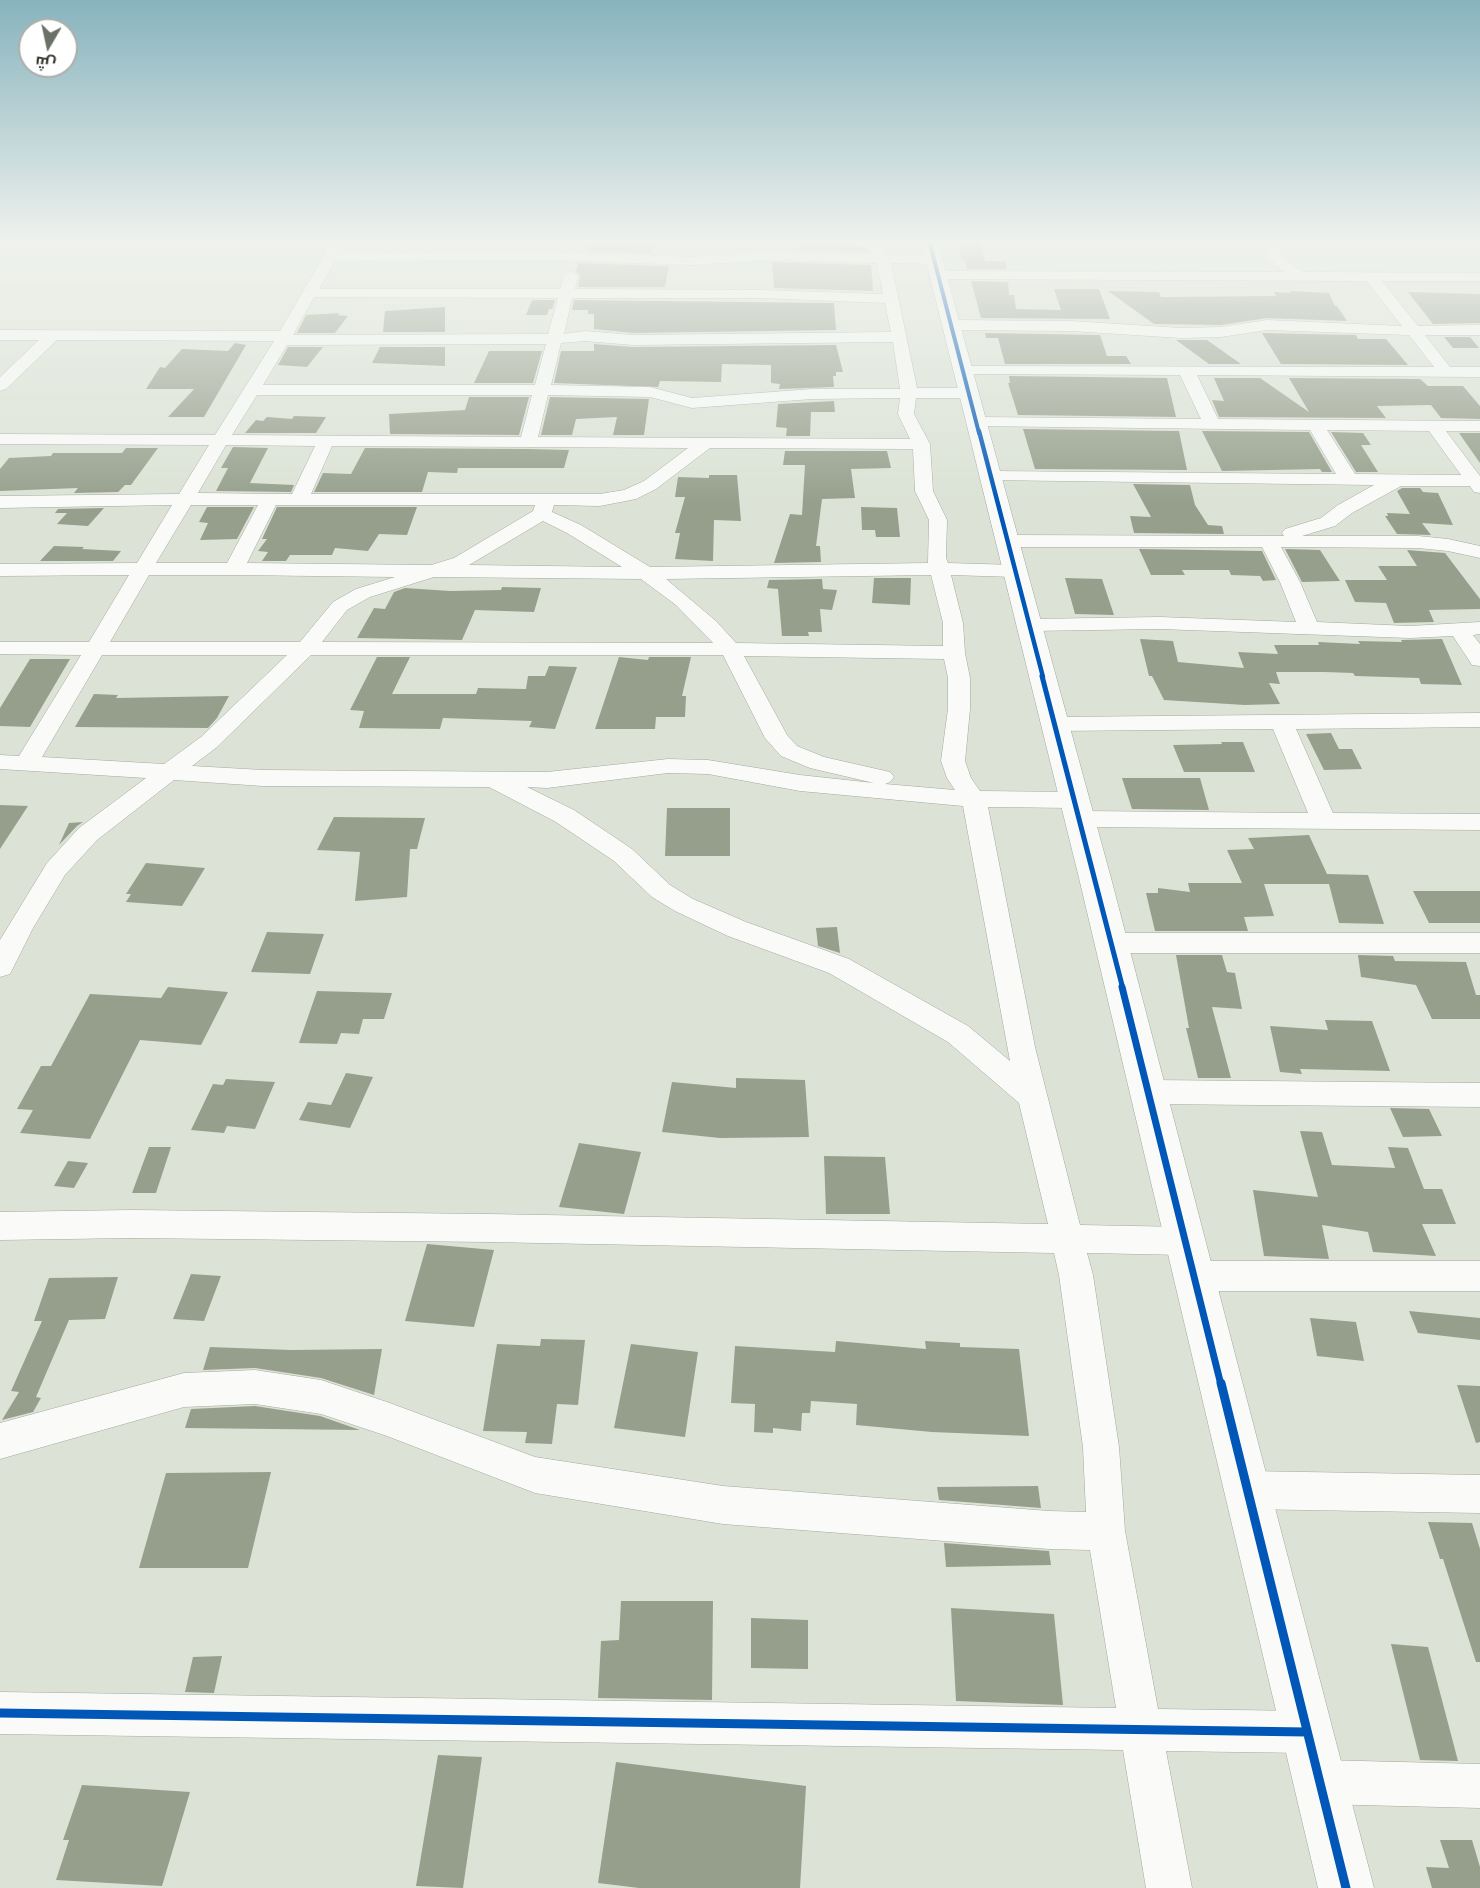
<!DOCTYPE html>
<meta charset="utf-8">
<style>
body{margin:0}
#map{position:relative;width:1480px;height:1888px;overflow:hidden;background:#dce3d6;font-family:"PT Sans Narrow",Cairo,sans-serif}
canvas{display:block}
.north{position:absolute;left:18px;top:18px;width:60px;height:60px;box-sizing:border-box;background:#fff;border:2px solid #acaeaa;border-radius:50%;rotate:189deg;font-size:16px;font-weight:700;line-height:24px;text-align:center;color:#2f342b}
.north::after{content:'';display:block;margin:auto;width:21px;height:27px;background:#6c7167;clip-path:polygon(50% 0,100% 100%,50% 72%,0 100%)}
</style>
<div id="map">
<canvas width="1480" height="1888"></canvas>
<div class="north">ش</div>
</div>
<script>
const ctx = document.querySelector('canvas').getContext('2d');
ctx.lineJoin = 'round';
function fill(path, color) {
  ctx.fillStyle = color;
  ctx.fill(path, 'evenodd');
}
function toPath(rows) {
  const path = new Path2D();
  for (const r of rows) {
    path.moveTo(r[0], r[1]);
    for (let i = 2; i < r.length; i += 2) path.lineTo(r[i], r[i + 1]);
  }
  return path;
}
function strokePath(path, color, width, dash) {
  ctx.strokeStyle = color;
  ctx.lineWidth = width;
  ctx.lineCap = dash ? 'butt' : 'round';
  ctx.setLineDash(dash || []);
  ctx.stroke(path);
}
fill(toPath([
 [598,240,655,241,653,253,587,251,589,244,596,244],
 [956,240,981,240,985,261,1006,261,1006,269,967,269,966,262,962,260],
 [833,241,855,241,855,246,867,246,869,252,798,250,798,242],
 [772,262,871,265,873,291,774,288],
 [578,263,669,266,665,287,578,287,580,275,576,272],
 [971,281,1008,282,1009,295,1014,295,1016,309,1061,310,1054,289,1099,289,1110,319,981,318],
 [1108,291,1159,292,1161,297,1276,296,1274,292,1291,293,1290,291,1329,293,1335,306,1337,306,1347,321,1267,318,1221,325,1154,324],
 [1408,292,1480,294,1480,323,1433,324],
 [532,300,555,300,552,309,549,309,547,315,526,315],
 [574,300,834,303,836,330,633,333,594,329,594,314,588,314,588,310,572,310],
 [445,307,445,332,383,332,385,311],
 [339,313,338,315,348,316,335,333,297,333,306,315],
 [985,333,1100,335,1107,356,1126,356,1131,364,1005,364,998,338,986,338],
 [1262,333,1356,335,1358,339,1386,339,1408,365,1281,364],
 [1444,337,1470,337,1479,348,1453,348],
 [1176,340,1207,340,1241,364,1209,364],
 [235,343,246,345,204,417,168,417,194,389,146,389,160,367,165,368,182,349,228,351],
 [594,344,633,347,836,345,843,372,836,372,836,376,833,376,834,387,779,389,780,384,771,383,771,365,722,364,721,382,660,381,658,387,554,383,561,351,594,351],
 [288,347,323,347,307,367,278,365],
 [380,347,445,347,445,366,372,363],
 [489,351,542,351,533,383,474,383],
 [1009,376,1167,378,1176,417,1018,415,1008,383,1010,383],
 [1214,378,1260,378,1309,412,1289,378,1420,379,1428,386,1463,386,1480,406,1480,419,1441,418,1431,405,1377,406,1386,418,1219,417,1212,400,1224,401],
 [469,397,529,397,519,435,390,434,389,414,465,410],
 [550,397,649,399,644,435,613,435,617,417,576,419,572,435,541,435],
 [834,401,835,412,811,412,810,436,786,436,787,428,776,427,778,404],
 [294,416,326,417,316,433,245,433,256,420,263,421,267,417,292,419],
 [1023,429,1179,431,1187,470,1035,469],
 [1202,431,1309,432,1332,472,1322,472,1320,469,1222,471],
 [1331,432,1363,433,1371,445,1361,445,1378,472,1356,472],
 [1459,433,1480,433,1480,463],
 [233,447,268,448,250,483,294,485,291,492,216,491,228,468,221,468],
 [126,448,158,448,131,485,125,485,118,492,74,493,78,488,0,491,0,469,9,458,51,456,53,453,122,453],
 [365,448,528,449,569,450,564,468,458,468,457,473,428,472,422,492,314,492,323,473,351,474],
 [785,451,887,451,891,468,851,469,855,498,822,499,816,546,820,546,821,562,774,563,790,514,802,515,805,465,783,465],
 [709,475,737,475,741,521,714,520,713,561,675,559,680,533,675,533,685,497,675,497,678,477,709,478],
 [1133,484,1190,485,1195,505,1208,525,1222,526,1224,534,1134,533,1130,516,1151,517],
 [1402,488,1420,488,1423,492,1438,493,1453,525,1422,523,1431,535,1397,534,1385,516,1388,516,1387,513,1410,514,1397,491],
 [207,507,254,507,237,539,200,540,208,523,199,522],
 [277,507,417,507,407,535,379,534,368,551,335,548,332,555,290,555,286,561,262,561,268,552,258,551,267,539,262,539],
 [861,507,897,508,900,537,876,537,875,530,862,530],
 [104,508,88,526,57,524,67,513,55,513,58,509],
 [54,546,84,547,82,549,121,551,113,561,40,561],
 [1139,549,1262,551,1276,580,1263,581,1260,576,1231,575,1229,570,1182,570,1185,575,1151,575],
 [1285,549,1320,550,1340,581,1302,582],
 [1407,550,1445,553,1480,599,1480,609,1429,610,1434,622,1394,623,1386,603,1355,602,1345,580,1387,580,1378,566,1417,566],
 [874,578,911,578,910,605,872,603],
 [1065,578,1102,579,1114,615,1075,614],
 [822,579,823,589,837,590,832,610,820,609,822,632,808,632,809,636,782,636,778,589,767,588,769,580],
 [502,587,541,588,534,612,475,610,462,640,357,638,374,608,385,609,394,592,405,588,450,591,501,590],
 [1140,639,1173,641,1178,662,1244,668,1238,652,1278,654,1274,645,1319,645,1318,642,1360,644,1358,641,1402,642,1401,640,1442,639,1462,685,1421,684,1419,678,1355,676,1353,673,1324,672,1276,672,1280,684,1269,683,1280,704,1245,705,1164,700,1152,676,1149,676],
 [377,657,410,657,392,694,476,694,478,688,526,689,528,676,545,676,549,666,577,667,555,729,529,727,532,721,443,718,440,729,359,728,364,711,350,710],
 [619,657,648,660,649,657,691,657,682,696,686,696,685,717,656,717,655,729,595,729],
 [30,659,70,659,30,727,0,726,0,708],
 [94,694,118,695,116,698,229,696,217,718,208,728,75,727],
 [1331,733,1339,749,1352,749,1362,769,1324,770,1306,734],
 [1221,742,1243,742,1255,772,1184,772,1173,745,1222,744],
 [1122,778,1200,778,1209,810,1132,809],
 [0,805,28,806,0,849],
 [667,808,730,808,730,856,665,856],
 [334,817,425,818,417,849,410,849,407,897,355,901,360,852,317,850],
 [83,822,77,826,59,845,69,823],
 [1309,835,1327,874,1368,875,1384,924,1339,923,1329,884,1264,884,1274,916,1244,917,1248,931,1155,931,1146,893,1158,893,1158,888,1190,892,1188,883,1242,883,1227,850,1254,849,1248,838],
 [146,863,205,868,182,906,126,902,131,894,126,894],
 [1413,891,1480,891,1480,923,1429,923],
 [837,927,840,953,818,946,816,928],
 [267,932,324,934,310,974,251,972],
 [1176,955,1222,955,1227,972,1235,973,1242,1009,1212,1007,1231,1078,1198,1078,1186,1028,1189,1028],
 [1358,955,1393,956,1395,961,1466,962,1476,995,1480,995,1480,1019,1432,1019,1416,985,1361,977],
 [168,987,228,992,201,1045,140,1040,90,1139,20,1133,33,1110,17,1109,41,1066,51,1066,90,994,161,998],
 [317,991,392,993,384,1019,363,1019,359,1034,341,1033,337,1044,299,1043],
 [1325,1020,1372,1021,1390,1071,1300,1069,1302,1074,1280,1072,1270,1026,1328,1030],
 [346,1073,373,1077,350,1128,299,1120,308,1102,331,1105],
 [736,1078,805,1080,809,1137,720,1138,662,1132,672,1082,736,1088],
 [226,1079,275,1082,255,1129,227,1126,224,1133,191,1130,213,1084,223,1085],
 [1390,1108,1429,1109,1442,1136,1403,1137],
 [1300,1131,1322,1132,1332,1165,1395,1168,1388,1147,1408,1148,1424,1189,1442,1189,1456,1224,1422,1224,1436,1256,1373,1252,1368,1232,1322,1225,1329,1259,1264,1256,1253,1190,1318,1197],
 [579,1143,641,1152,624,1214,559,1207],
 [149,1147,171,1147,156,1193,132,1193],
 [824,1156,885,1157,890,1214,826,1214],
 [68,1161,88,1163,74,1188,54,1186],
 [427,1244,494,1250,474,1327,405,1321],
 [191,1274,221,1276,204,1321,173,1319],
 [118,1277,105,1319,69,1320,36,1397,41,1398,33,1412,2,1420,19,1392,11,1391,42,1321,34,1321,49,1278],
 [1409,1311,1480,1318,1480,1340,1418,1333],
 [1310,1318,1356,1322,1364,1361,1317,1356],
 [541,1339,585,1340,578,1405,557,1404,552,1444,525,1443,527,1432,483,1431,497,1344,540,1346],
 [836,1341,926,1349,925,1341,960,1343,960,1347,1019,1349,1029,1436,932,1432,856,1425,857,1404,811,1401,810,1413,802,1413,801,1431,773,1428,773,1433,754,1432,755,1404,731,1403,735,1346,835,1352],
 [631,1344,698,1352,685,1437,614,1428],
 [210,1347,291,1350,382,1349,374,1395,321,1378,255,1368,203,1370],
 [1457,1385,1480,1386,1480,1442,1476,1443],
 [255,1406,320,1416,360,1430,185,1428,191,1409],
 [271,1472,248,1568,139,1568,166,1473],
 [1038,1486,1041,1508,939,1500,937,1487],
 [1428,1522,1472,1523,1480,1549,1480,1662,1476,1662,1443,1559,1440,1559],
 [944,1543,1049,1551,1051,1565,946,1567],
 [621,1601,713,1601,712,1700,598,1698,601,1641,619,1640],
 [951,1608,1054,1614,1063,1705,956,1701],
 [751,1618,808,1620,808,1669,751,1668],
 [1391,1644,1428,1647,1458,1761,1420,1760],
 [222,1656,214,1693,185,1692,193,1657],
 [438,1755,482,1757,463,1888,416,1886],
 [616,1762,806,1786,800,1888,639,1888,598,1883],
 [82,1785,190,1792,162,1886,56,1880,69,1840,63,1840],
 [1440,1840,1472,1840,1480,1867,1480,1888,1432,1888,1426,1867,1449,1868]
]), '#969f8c');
const street = toPath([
 [333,240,347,240,340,253,547,252,692,257,773,252,873,254,866,240,880,240,887,255,933,256,940,260,933,264,891,263,917,388,970,388,978,393,970,398,916,398,914,414,930,444,933,491,947,520,946,558,948,563,1015,565,1022,567,1025,571,1022,575,1015,577,951,575,963,623,965,653,970,678,970,709,965,761,971,778,980,791,1074,792,1083,794,1086,800,1083,806,1074,808,988,807,1035,1047,1080,1225,1185,1227,1197,1231,1201,1241,1197,1251,1185,1255,1087,1253,1093,1275,1119,1447,1125,1531,1158,1709,1307,1711,1322,1717,1328,1732,1322,1747,1307,1753,1166,1751,1192,1888,1146,1888,1123,1750,0,1734,0,1692,1116,1708,1090,1550,1049,1549,723,1524,535,1493,387,1436,321,1414,255,1404,184,1407,0,1459,0,1423,184,1373,255,1370,321,1380,387,1402,535,1457,723,1486,1049,1511,1086,1512,1083,1447,1059,1275,1054,1253,488,1242,132,1238,0,1240,0,1212,132,1210,488,1214,1048,1224,1019,1103,948,1042,829,973,728,936,675,911,652,897,614,861,556,822,489,787,263,786,174,780,97,840,65,875,33,928,10,974,0,977,0,940,47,863,79,828,146,778,0,769,0,755,19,756,81,655,0,654,0,642,89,642,129,575,0,576,0,564,137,563,172,505,0,508,0,496,179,494,209,445,0,444,0,434,215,435,274,341,57,340,6,389,0,391,0,377,39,340,0,340,0,330,280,331,333,240],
 [547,260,692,265,773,260,877,263,883,294,762,290,575,289,578,275,571,271,564,275,560,289,319,289,335,261,547,260],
 [314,297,558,298,548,334,293,335,314,297],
 [572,298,762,298,885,303,891,332,633,335,585,331,564,334,572,298],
 [585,341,633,345,893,342,900,389,812,389,692,398,650,387,551,385,561,343,585,341],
 [546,344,535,385,263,385,287,345,546,344],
 [257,395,532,395,521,437,232,435,257,395],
 [548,395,650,397,692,408,812,399,900,398,898,414,910,439,538,437,548,395],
 [226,445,315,446,292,494,198,493,226,445],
 [332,446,528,447,688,448,644,481,624,490,600,494,311,494,332,446],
 [710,448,913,449,915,491,929,520,928,563,650,567,581,525,552,512,554,505,600,506,636,499,656,489,710,448],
 [191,505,258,505,227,563,156,563,191,505],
 [276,505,535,505,533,511,454,558,431,565,247,563,276,505],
 [543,521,567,533,622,567,469,565,543,521],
 [149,575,234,575,395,577,356,589,333,602,300,642,110,642,149,575],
 [931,575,943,623,943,646,736,643,716,621,666,579,931,575],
 [434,577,641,579,676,605,713,643,322,642,347,610,370,597,434,577],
 [102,655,287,655,201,737,164,764,42,757,102,655],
 [311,655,723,655,765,738,781,756,810,768,874,783,800,775,708,760,668,759,547,772,263,770,192,766,217,747,311,655],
 [744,656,944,659,948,678,948,709,941,761,947,778,955,790,885,784,890,782,894,777,890,772,824,757,797,746,787,735,744,656],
 [668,773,708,774,800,791,963,806,1010,1061,968,1026,849,959,746,922,693,899,670,885,632,849,574,810,527,787,547,788,668,773],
 [1263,240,1277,240,1284,259,1303,272,1480,273,1480,281,1382,281,1418,326,1480,325,1480,335,1425,335,1450,367,1480,367,1480,377,1197,375,1218,419,1480,421,1480,431,1446,431,1480,476,1480,493,1474,492,1470,486,1401,486,1352,513,1335,526,1302,536,1418,536,1448,539,1480,546,1480,558,1448,551,1418,548,1281,547,1300,582,1317,622,1410,626,1480,622,1480,634,1473,635,1480,644,1480,666,1472,665,1453,636,1410,638,1160,629,1030,631,1023,629,1020,625,1023,621,1030,619,1160,617,1296,622,1280,582,1262,547,1008,547,1001,545,998,541,1001,537,1008,535,1284,536,1282,533,1285,529,1321,518,1338,505,1374,485,985,480,982,476,985,472,991,471,1336,474,1310,430,971,426,968,422,971,418,977,417,1201,419,1180,375,963,374,955,369,957,366,1434,367,1409,335,1267,330,1221,337,1181,338,1071,331,950,330,942,325,950,320,1071,321,1181,328,1221,327,1267,320,1402,326,1367,281,938,279,931,275,938,271,1284,272,1271,261,1263,240],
 [1327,430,1429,431,1461,475,1355,474,1327,430],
 [1480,713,1480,727,1296,729,1333,813,1480,814,1480,830,1079,827,1070,825,1067,819,1070,813,1079,811,1308,813,1273,729,1054,731,1046,729,1043,724,1046,719,1054,717,1480,713],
 [1111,933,1480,933,1480,953,1111,953,1101,950,1098,943,1101,936,1111,933],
 [1148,1080,1480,1083,1480,1107,1148,1104,1137,1100,1133,1092,1137,1084,1148,1080],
 [1193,1261,1480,1261,1480,1291,1193,1291,1181,1286,1176,1276,1181,1266,1193,1261],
 [1246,1471,1480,1475,1480,1513,1246,1509,1233,1503,1227,1490,1233,1477,1246,1471],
 [1320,1760,1480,1764,1480,1808,1320,1804,1305,1797,1298,1782,1305,1767,1320,1760]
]);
const secondary = toPath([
 [921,240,937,240,1111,878,1374,1888,1318,1888,1079,878,921,240]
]);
strokePath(street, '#a2a89d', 1);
strokePath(secondary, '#a2a89d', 1);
fill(street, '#fafbf9');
fill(secondary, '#fafbf9');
strokePath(toPath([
 [929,240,979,433]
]), '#0057b8', 4);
strokePath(toPath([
 [979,431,1043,677]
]), '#0057b8', 4.5);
strokePath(toPath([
 [1042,676,1123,989]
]), '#0057b8', 5);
strokePath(toPath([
 [1122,987,1221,1385]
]), '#0057b8', 7);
strokePath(toPath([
 [1221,1383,1346,1888],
 [0,1713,1307,1732]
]), '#0057b8', 9);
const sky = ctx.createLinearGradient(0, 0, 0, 504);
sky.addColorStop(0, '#87b3be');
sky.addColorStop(0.48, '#eff2ed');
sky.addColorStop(1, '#eff2ed00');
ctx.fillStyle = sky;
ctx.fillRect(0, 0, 1480, 504);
</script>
